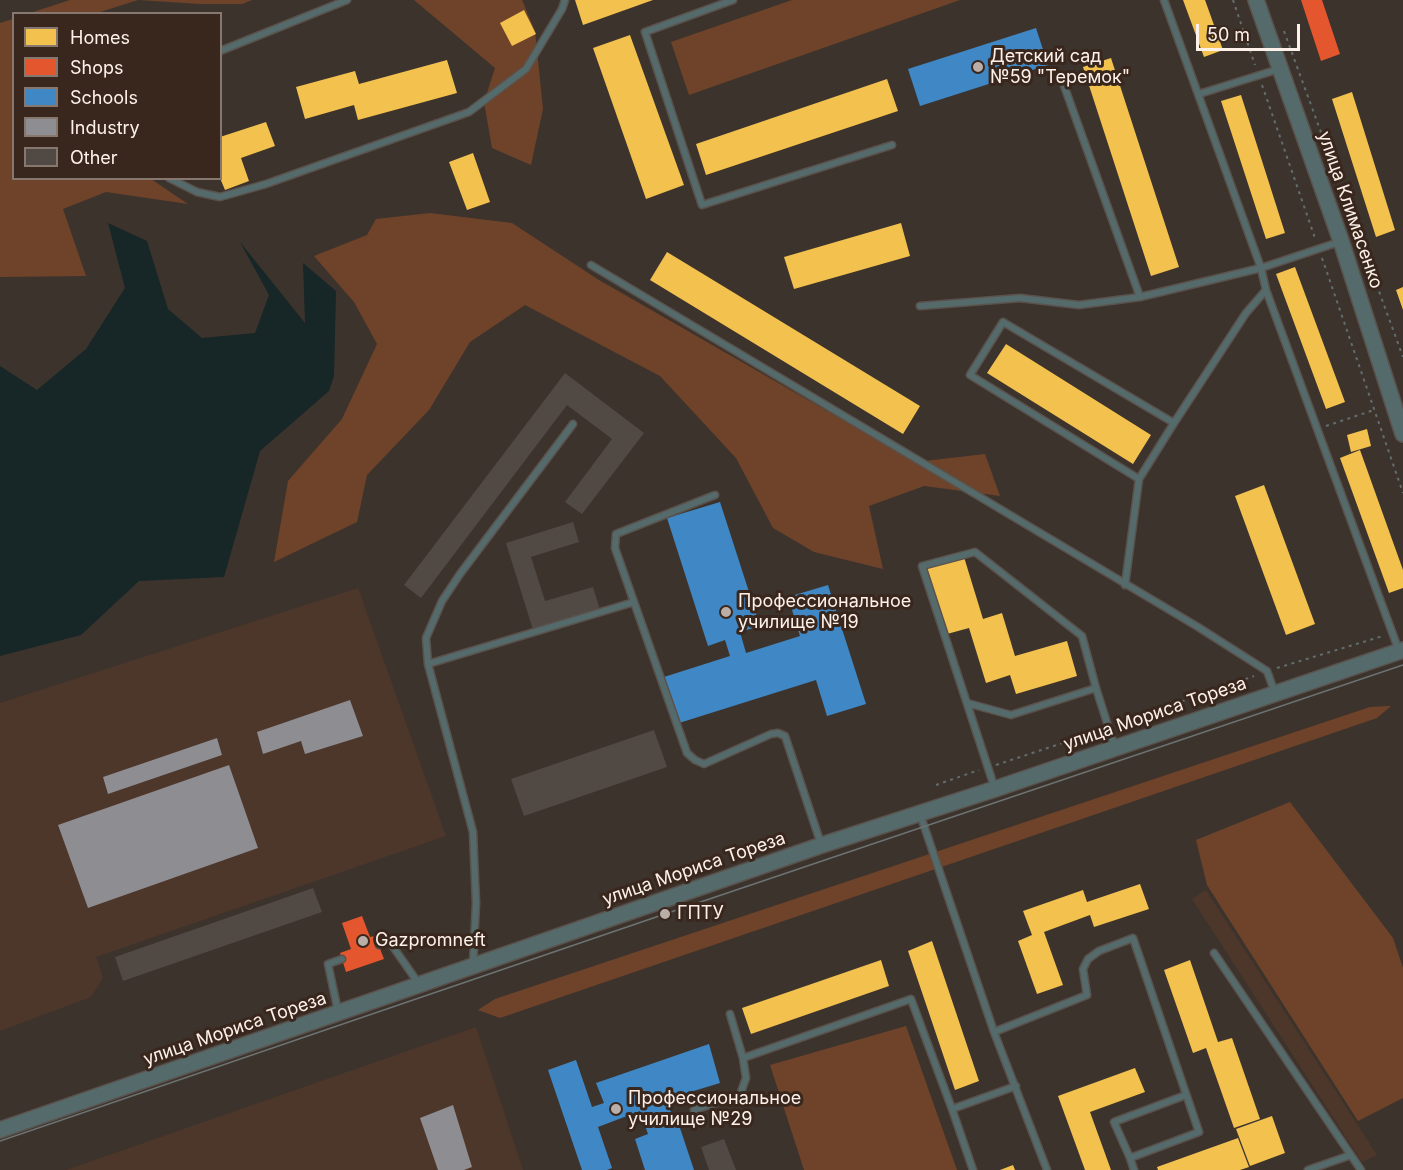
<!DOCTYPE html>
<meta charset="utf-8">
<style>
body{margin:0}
#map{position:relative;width:1403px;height:1170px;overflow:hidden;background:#3d332d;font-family:Inter,sans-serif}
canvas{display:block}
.legend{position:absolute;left:12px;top:12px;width:210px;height:168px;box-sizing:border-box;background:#39271d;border:2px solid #87786f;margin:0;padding:8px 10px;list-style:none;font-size:18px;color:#fdf1ea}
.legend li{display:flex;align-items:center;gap:12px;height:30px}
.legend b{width:30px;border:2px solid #87786f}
.scale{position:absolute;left:1196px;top:24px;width:104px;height:27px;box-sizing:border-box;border:3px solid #fdf1ea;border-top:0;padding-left:8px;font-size:18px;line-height:21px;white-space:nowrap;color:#fdf1ea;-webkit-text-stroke:4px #39271d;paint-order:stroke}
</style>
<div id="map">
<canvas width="1403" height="1170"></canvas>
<ul class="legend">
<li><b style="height:16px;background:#f2c14e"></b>Homes</li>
<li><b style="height:16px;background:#e4572e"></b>Shops</li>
<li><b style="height:16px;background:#3f88c5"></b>Schools</li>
<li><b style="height:16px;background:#8d8d92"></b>Industry</li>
<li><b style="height:16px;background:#514944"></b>Other</li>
</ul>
<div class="scale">50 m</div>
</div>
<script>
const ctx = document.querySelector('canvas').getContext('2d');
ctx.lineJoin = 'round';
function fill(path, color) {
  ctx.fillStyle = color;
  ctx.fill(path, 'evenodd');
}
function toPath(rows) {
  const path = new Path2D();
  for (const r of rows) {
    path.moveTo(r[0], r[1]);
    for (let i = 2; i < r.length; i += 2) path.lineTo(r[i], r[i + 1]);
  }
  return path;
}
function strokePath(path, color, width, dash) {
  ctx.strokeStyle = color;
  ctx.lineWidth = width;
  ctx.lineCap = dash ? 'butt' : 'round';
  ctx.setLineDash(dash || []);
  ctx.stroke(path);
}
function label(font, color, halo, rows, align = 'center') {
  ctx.font = font + ' Inter,sans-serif';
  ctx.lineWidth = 6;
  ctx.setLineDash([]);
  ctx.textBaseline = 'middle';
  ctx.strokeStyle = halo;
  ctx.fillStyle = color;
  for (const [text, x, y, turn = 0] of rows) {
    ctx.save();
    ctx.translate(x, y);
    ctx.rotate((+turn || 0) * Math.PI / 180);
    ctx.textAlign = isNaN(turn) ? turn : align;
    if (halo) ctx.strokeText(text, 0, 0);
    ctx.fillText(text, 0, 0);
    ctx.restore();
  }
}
fill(toPath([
 [358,588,446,836,96,957,103,978,91,997,0,1031,0,703],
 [1206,890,1377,1155,1362,1162,1192,899],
 [476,1027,523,1170,66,1170]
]), '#4d362a');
fill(toPath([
 [70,0,252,0,242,4,200,4,138,0,97,13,30,13],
 [414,0,522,0,535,31,543,109,531,165,492,148,484,102,495,68],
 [792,0,960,0,689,95,671,42],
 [13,19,14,178,151,179,188,204,106,192,63,209,86,276,0,277,0,23],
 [430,213,512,223,599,280,916,462,985,454,1000,496,924,486,869,506,883,569,814,552,773,528,736,458,660,376,525,305,470,342,429,410,367,475,357,522,274,562,288,481,342,419,377,344,354,302,314,256,367,235,376,219],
 [1391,706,1377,718,500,1018,478,1010,495,999,1370,707],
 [1290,802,1393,938,1403,968,1403,1098,1358,1121,1207,885,1196,840],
 [906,1026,957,1170,804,1170,770,1065]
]), '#6f4329');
fill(toPath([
 [108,223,147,241,168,309,202,338,255,333,269,295,240,242,305,323,303,263,336,291,334,376,329,391,260,451,224,577,139,581,81,635,0,656,0,366,37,390,86,349,125,288]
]), '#172627');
fill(toPath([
 [575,0,653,0,583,25],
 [1183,0,1205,0,1223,50,1204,57],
 [524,10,536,34,512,46,500,23],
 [630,35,684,185,646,199,593,48],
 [1111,58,1179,267,1151,276,1083,67],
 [447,60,457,93,358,120,354,105,305,119,296,87,355,71,359,84],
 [887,79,898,111,706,175,696,144],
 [1352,92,1395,230,1376,237,1332,99],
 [1241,95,1285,233,1266,239,1221,101],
 [266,122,275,146,241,158,249,181,225,190,220,178,220,137],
 [473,153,490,202,467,210,449,162],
 [901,223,910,256,794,289,784,257],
 [667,252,920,406,903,434,650,280],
 [1295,267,1345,402,1326,409,1276,274],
 [1403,287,1403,310,1396,290],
 [1006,344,1151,435,1133,464,987,373],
 [1367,429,1371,446,1351,452,1347,435],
 [1360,450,1403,570,1403,588,1389,593,1340,458],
 [1264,485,1315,624,1286,635,1235,496],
 [964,557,983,619,1002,613,1015,656,1067,641,1077,676,1016,694,1010,675,986,683,969,628,947,634,927,568],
 [1140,884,1149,909,1094,927,1090,915,1044,932,1063,985,1037,994,1018,941,1032,935,1023,911,1083,890,1087,902],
 [932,941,979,1081,955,1090,908,951],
 [881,960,889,986,751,1034,742,1008],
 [1190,960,1218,1042,1232,1038,1260,1119,1234,1128,1206,1048,1193,1053,1164,970],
 [1135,1068,1145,1092,1090,1112,1111,1170,1085,1170,1058,1096],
 [1272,1116,1285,1153,1250,1166,1236,1129],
 [1238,1138,1249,1167,1240,1170,1158,1170,1157,1167],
 [1013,1165,1015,1170,1000,1170]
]), '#f2c14e');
fill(toPath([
 [1301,0,1322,0,1340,54,1321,61],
 [362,916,370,937,375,936,384,959,346,972,340,953,351,949,342,923]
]), '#e4572e');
fill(toPath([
 [1036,28,1048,65,920,106,908,69],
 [720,502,760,626,740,632,746,653,800,636,788,597,828,585,866,704,827,716,816,680,679,723,664,677,730,656,725,640,708,646,667,518],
 [709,1044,720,1083,667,1099,674,1122,678,1122,694,1170,645,1170,635,1139,648,1134,640,1111,598,1127,612,1168,607,1170,582,1170,548,1070,576,1060,592,1107,604,1103,596,1083]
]), '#3f88c5');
fill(toPath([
 [350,700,363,736,305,754,301,741,263,754,257,732],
 [217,738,222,755,108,794,103,777],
 [229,765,258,848,88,908,58,825],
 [453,1105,472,1167,464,1170,438,1170,420,1118]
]), '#8d8d92');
fill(toPath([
 [565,373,644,433,582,514,565,502,612,439,567,405,421,598,404,585],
 [573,522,579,542,531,557,545,601,593,587,600,610,533,630,506,543],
 [654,730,667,767,524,816,511,779],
 [313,888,322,912,123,981,115,957],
 [724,1139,736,1170,709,1170,701,1147]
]), '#514944');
const service = toPath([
 [733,0,645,32,702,205,892,145],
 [1164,0,1261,268,1266,290,1399,651],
 [220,51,347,0],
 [1062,80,1140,297],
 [1199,94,1279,69],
 [169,178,197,192,220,197,266,184,469,112,526,69,562,9,565,0],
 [591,265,1198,627,1267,671,1275,693],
 [920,306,1020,298,1079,305,1140,297,1261,268,1339,242],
 [1139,479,1174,423],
 [1125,585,1139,479,970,375,1003,322,1174,423,1246,313,1266,290],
 [634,602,615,548,616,534,715,495],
 [428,664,426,638,442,601,460,574,573,424],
 [967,703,1011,715,1096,688,1115,748],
 [995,789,922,566,975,552,1082,636,1096,688],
 [920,814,994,1032,1047,1170],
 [379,945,389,941,419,984],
 [1214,953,1361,1170],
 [473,965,476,903,473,832,428,664,634,602,687,753,695,760,704,764,771,734,778,733,785,736,821,844],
 [338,1011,328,964,342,959],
 [730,1014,743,1058,911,999,952,1109,1016,1086],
 [994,1032,1087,995,1083,969,1088,959,1099,951,1133,938,1199,1132,1130,1158,1134,1170],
 [952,1109,973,1170],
 [694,1110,740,1095,746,1078,743,1058],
 [1130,1158,1114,1122,1186,1095],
 [1308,1170,1351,1155]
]);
const tertiary = toPath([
 [1256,0,1341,241,1403,434],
 [0,1130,822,845,995,789,1403,650]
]);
strokePath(service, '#5a524d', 9);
strokePath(tertiary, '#5a524d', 18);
strokePath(toPath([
 [1233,0,1255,65],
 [1284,31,1403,357],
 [1262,85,1315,238],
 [1322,258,1403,493],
 [1326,426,1374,410],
 [1277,668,1383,636],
 [1118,724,1254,676],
 [996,765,1099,731],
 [936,785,979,770]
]), '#626e6e', 2, [3, 4.5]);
strokePath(service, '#556a6a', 6);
strokePath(tertiary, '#556a6a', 15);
strokePath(toPath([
 [0,1141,665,914,1403,665]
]), '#6c7473', 1.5);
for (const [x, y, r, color] of [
 [978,67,6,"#baaea8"],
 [726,612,6,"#baaea8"],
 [665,914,6,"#baaea8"],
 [363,941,6,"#baaea8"],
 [616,1109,6,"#baaea8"]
]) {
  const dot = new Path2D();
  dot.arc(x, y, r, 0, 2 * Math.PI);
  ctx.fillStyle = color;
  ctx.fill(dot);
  strokePath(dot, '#39271d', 2);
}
label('18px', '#fdf1ea', '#39271d', [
 ["Детский сад",990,57],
 ["№59 \"Теремок\"",990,78],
 ["Профессиональное",738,602],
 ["училище №19",738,623],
 ["ГПТУ",677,914],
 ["Gazpromneft",375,941],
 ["Профессиональное",628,1099],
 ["училище №29",628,1120]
], 'left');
label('18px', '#fdf1ea', '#39271d', [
 ["улица Климасенко",1350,210,71],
 ["улица Мориса Тореза",1155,714,-19],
 ["улица Мориса Тореза",694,869,-19],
 ["улица Мориса Тореза",235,1029,-19]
]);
</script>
